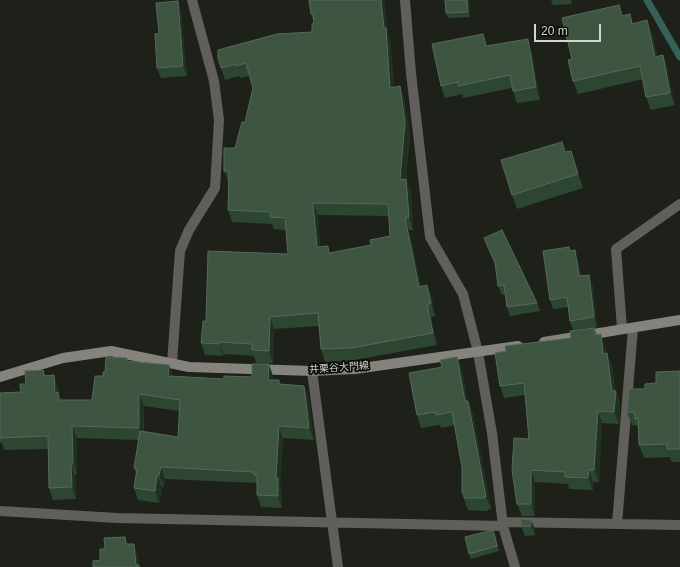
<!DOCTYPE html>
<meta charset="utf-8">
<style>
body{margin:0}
#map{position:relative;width:680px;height:567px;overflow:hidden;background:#1e211a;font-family:Helvetica,sans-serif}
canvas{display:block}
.scale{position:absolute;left:534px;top:24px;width:67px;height:18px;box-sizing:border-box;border:2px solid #d4d6d1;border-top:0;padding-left:5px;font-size:12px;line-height:14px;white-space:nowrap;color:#d4d6d1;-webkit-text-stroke:3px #090a07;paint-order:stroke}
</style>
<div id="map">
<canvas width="680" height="567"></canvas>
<div class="scale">20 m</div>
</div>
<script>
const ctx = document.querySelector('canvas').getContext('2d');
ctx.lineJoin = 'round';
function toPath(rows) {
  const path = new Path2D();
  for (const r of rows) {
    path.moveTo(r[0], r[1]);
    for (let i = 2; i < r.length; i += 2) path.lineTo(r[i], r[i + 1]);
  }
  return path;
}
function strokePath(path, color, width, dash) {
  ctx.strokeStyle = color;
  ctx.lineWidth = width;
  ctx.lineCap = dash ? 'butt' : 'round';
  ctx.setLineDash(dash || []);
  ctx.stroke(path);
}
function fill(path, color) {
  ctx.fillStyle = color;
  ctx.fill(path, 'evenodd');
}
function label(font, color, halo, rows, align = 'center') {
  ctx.font = font + ' Helvetica,"Noto Sans JP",sans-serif';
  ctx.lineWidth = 3.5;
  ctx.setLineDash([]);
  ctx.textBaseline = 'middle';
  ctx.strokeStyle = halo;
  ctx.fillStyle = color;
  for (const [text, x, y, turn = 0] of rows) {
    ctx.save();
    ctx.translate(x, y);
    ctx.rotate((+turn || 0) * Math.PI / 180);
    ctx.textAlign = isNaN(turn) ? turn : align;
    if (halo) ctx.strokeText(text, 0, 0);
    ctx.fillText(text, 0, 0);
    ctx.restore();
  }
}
strokePath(toPath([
 [647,0,680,57]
]), '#366158', 7);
strokePath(toPath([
 [405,0,411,73,430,237,463,294,478,352,492,433,503,526,515,567],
 [622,329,616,249,680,204],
 [172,363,180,251,189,230,215,188,219,120,214,81,192,0],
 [312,371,338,567],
 [0,511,117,518,503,526],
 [504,522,680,525],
 [617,524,633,328]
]), '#605f5b', 10);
strokePath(toPath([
 [544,342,680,320],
 [0,377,63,358,111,351,189,367,312,371,355,369,518,346]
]), '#85837d', 10);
fill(toPath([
 [309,0,384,0,388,33,390,40,394,87,400,86,404,98,410,134,406,179,411,191,413,230,409,230,421,287,427,285,432,298,435,316,431,317,437,345,355,360,325,362,321,349,319,326,274,329,273,363,256,363,254,356,223,354,223,356,205,355,201,343,206,321,288,254,286,230,274,229,272,224,232,222,228,210,229,183,224,171,235,148,245,122,253,88,250,76,240,78,239,76,225,80,221,68,312,32,314,23,311,14],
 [318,215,389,216,390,236,371,245,331,253,320,247],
 [469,0,470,17,448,18,446,13],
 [551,0,571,0,572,4,553,5],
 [619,5,623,16,634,23,652,33,657,56,663,55,667,68,675,105,651,110,646,97,643,79,578,94,573,81,572,59],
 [181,10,187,76,161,78,157,68,159,33],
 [488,46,532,52,540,100,517,103,512,88,463,98,462,94,445,98,441,86],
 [566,152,575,164,583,188,517,209,512,195],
 [484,238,537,303,540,311,510,316,507,307,505,294,502,295,498,286,495,265,487,247],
 [569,247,570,251,578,260,581,276,593,285,597,327,573,330,570,321,568,307,553,309,550,300],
 [594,328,597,335,605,346,606,354,612,365,615,391,616,391,620,403,619,424,602,423,599,482,593,482,593,490,569,489,568,484,535,482,535,516,522,516,517,504,529,439,525,395,504,398,500,386,506,351,571,338],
 [457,357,462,369,467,401,473,413,491,509,488,509,488,511,468,510,466,505,462,493,462,467,455,425,441,428,440,425,421,428,417,415,442,367],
 [129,361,169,365,173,376,224,379,273,376,273,380,279,380,281,384,304,386,308,398,314,440,283,438,280,485,282,490,282,508,261,507,257,495,257,483,165,479,164,487,162,487,159,503,138,500,134,488,136,473,134,468,139,440,77,438,77,475,75,475,76,499,53,500,49,488,48,449,4,450,2,443,0,443,0,393,21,392,26,384,43,370,46,376,54,375,58,387,59,393,61,400,92,400,105,372],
 [144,406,179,411,178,437,144,431],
 [680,371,680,462,672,462,670,457,644,458,639,445,638,428,638,426,632,425,627,412,645,389],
 [531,520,535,529,535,535,525,536,521,526],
 [495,534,499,551,471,559,469,554]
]), '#2c4631');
fill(toPath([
 [381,0,384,0,388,33,390,40,395,100,390,88],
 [467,0,469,0,470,17,468,12],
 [178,1,181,10,187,76,183,66],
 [647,20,652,33,660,70,655,57],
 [483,34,488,46,486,46],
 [528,39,532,52,540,100,536,87],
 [663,55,667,68,675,105,670,93],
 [400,86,404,98,410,134,405,192,400,180],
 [406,179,411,191,413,230,409,217],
 [313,203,318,215,321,259,317,247],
 [405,218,409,230,424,299,419,287],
 [575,250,578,260,582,286,579,276],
 [589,275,593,285,597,327,594,317],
 [427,285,432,298,435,316,431,304],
 [427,304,431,317,437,345,433,333],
 [270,317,274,329,273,363,269,351],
 [601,334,605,346,607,366,603,354],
 [219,342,223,354,223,356,219,344],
 [607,353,612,365,615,398,616,391,620,403,619,424,614,412],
 [457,357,462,369,470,414,465,401],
 [269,364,273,376,273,392,268,380],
 [169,365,173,377,168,376],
 [54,375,58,387,59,393,63,404,63,412,55,393],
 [304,386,308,398,314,440,309,428],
 [139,394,144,406,143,440,139,428],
 [468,401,473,413,491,509,486,497],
 [598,411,602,423,599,482,594,470],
 [72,426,77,438,77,475,73,463],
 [279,426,283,438,280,485,282,490,282,508,278,496,276,478],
 [71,463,75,475,76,499,72,487],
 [161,467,165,479,164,487,159,475],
 [531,470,535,482,535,516,531,504],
 [589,470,593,482,593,490,588,478],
 [157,475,162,487,159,503,155,491],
 [531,520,535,529,535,535,531,526],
 [125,537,130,549,126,544],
 [134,544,138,556,140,567,136,567,136,565]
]), '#1f3121');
const building = toPath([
 [309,0,381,0,384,28,386,28,390,88,400,86,405,122,400,180,406,179,409,217,405,218,419,287,427,285,431,304,427,304,433,333,351,348,321,349,318,313,270,317,269,351,252,350,252,344,219,342,219,344,201,343,203,321,206,321,208,251,288,254,285,218,270,217,270,212,228,210,229,171,224,171,224,148,235,148,242,122,245,122,253,88,246,63,236,66,235,64,221,68,218,58,218,50,277,34,312,32,312,24,314,23,313,14,311,14,309,0],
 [313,203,388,204,390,236,370,240,371,245,329,253,328,246,317,247,313,203],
 [445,0,467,0,468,12,446,13,445,0],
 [178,1,183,66,157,68,155,34,159,33,156,3,178,1],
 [619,5,622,16,630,14,632,24,647,20,655,57,663,55,670,93,646,97,640,66,573,81,568,60,572,59,562,18,619,5],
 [483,34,486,46,528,39,536,87,513,91,510,75,458,86,458,82,441,86,432,44,483,34],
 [562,142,565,152,571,151,578,174,512,195,501,160,562,142],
 [502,230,537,303,507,307,504,285,498,286,495,262,484,238,502,230],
 [569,247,570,251,575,250,579,276,589,275,594,317,570,321,567,297,550,300,543,251,569,247],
 [594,328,595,335,601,334,603,354,607,353,612,391,616,391,614,412,598,411,594,470,589,470,588,478,565,477,565,472,531,470,531,504,517,504,512,470,514,438,529,439,524,383,500,386,495,353,506,351,505,346,571,338,570,331,594,328],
 [106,357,127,358,127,361,169,365,168,376,224,379,224,376,252,377,252,364,269,364,268,380,279,380,279,384,304,386,309,428,279,426,276,478,278,478,278,496,257,495,257,476,254,475,254,472,161,467,159,475,157,475,155,491,134,488,137,469,134,468,140,431,178,437,180,400,139,394,139,428,72,426,73,463,71,463,72,487,49,488,48,436,0,438,0,393,21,392,20,384,26,384,25,371,43,370,44,376,54,375,55,393,58,392,59,400,92,400,95,376,103,376,103,372,105,372,106,357],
 [457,357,465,401,468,401,486,497,483,497,484,498,464,498,464,493,462,493,462,467,452,412,436,415,435,412,417,415,409,373,442,367,440,360,457,357],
 [680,371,680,449,667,449,667,444,639,445,638,418,635,419,635,413,627,412,629,389,645,389,645,384,656,383,656,372,680,371],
 [520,519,531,520,531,526,521,526,520,519],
 [493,530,497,546,469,554,465,537,493,530],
 [125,537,126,544,134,544,136,565,139,565,139,567,93,567,93,561,100,560,100,549,105,549,104,538,125,537]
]);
fill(building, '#3e5542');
strokePath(building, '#556a59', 1);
label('10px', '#d4d6d1', '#090a07', [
 ["井栗谷大門線",339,368,-4]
]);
</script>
